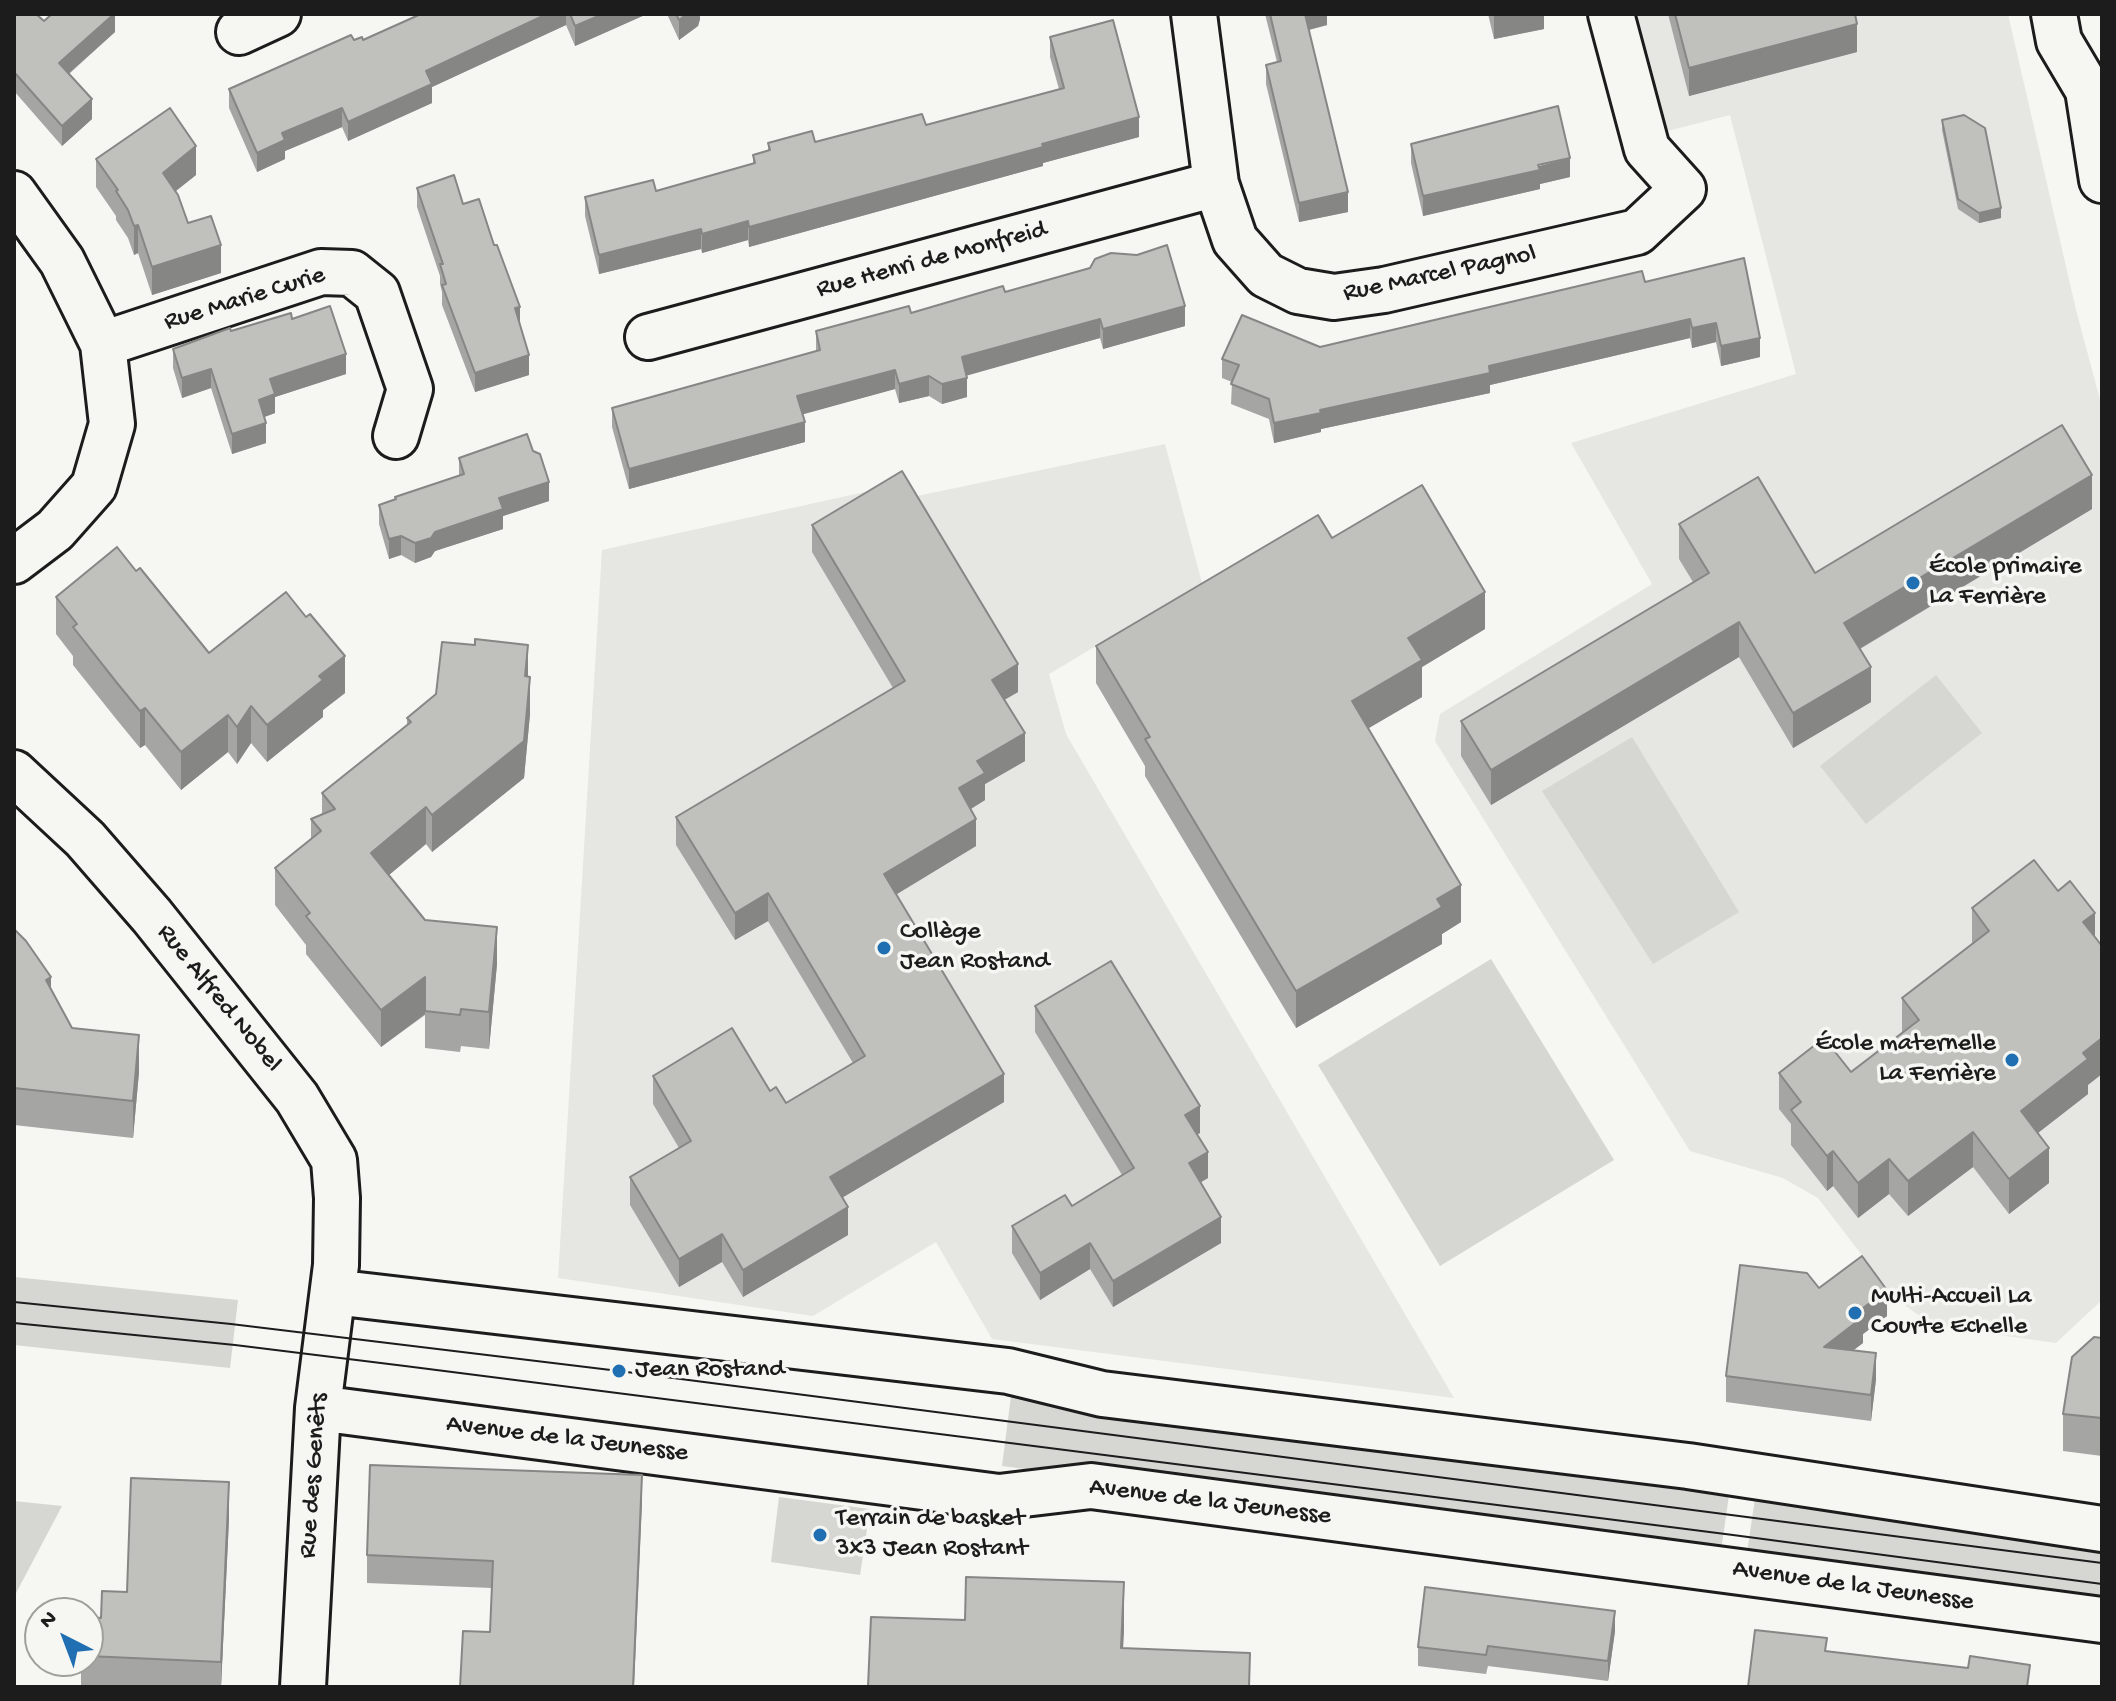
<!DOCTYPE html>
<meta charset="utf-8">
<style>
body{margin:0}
#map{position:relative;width:2116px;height:1701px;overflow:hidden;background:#f6f6f2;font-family:"Gochi Hand",sans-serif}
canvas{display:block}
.frame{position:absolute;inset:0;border:16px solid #1c1c1c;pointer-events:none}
.north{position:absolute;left:24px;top:1597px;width:80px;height:80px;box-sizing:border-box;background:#f6f6f2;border:2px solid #9f9f9c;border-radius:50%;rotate:318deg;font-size:22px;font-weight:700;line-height:32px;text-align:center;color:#1c1c1c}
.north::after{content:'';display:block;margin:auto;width:28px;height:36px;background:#1f6fb2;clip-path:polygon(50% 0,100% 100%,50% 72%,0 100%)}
</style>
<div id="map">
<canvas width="2116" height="1701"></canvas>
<div class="frame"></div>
<div class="north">N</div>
</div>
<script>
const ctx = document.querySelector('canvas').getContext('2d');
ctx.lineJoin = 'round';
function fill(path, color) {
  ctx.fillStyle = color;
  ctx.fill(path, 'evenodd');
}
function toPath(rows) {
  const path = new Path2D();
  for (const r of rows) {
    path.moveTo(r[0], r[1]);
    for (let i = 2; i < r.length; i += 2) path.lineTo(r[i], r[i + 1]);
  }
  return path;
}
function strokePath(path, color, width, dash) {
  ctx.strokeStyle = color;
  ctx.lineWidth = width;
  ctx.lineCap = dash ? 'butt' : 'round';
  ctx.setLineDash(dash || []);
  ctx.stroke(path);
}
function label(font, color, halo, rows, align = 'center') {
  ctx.font = font + ' "Gochi Hand",sans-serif';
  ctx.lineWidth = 7;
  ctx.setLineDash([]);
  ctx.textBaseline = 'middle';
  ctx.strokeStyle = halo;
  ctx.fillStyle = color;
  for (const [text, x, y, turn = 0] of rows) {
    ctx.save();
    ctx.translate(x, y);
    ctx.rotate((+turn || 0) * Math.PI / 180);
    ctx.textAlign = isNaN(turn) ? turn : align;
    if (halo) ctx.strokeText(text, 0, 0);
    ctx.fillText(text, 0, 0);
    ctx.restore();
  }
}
fill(toPath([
 [1630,14,2008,14,2076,310,2102,407,2102,1300,2056,1343,1950,1328,1925,1320,1895,1298,1818,1198,1783,1178,1690,1151,1435,741,1440,714,1652,584,1571,443,1796,374,1730,115,1660,133],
 [1165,444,1202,583,1049,674,1066,734,1454,1398,992,1339,936,1242,813,1316,558,1278,602,550,896,485,903,499]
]), '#e6e6e2');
fill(toPath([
 [1936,675,1982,733,1866,824,1820,766],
 [1632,737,1739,912,1653,964,1542,791],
 [1491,959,1614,1160,1440,1266,1318,1065],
 [14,1277,238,1300,230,1368,14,1345],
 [1011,1396,1730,1488,1720,1558,1002,1466],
 [1756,1492,2102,1538,2102,1607,1746,1559],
 [779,1497,870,1509,860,1575,771,1562],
 [14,1501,62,1506,14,1597]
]), '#d6d6d2');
const minor = toPath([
 [1194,14,1216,184,1235,240,1266,275,1298,291,1334,297,1384,290,1637,232,1683,189,1647,149,1611,14],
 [2054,14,2059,41,2088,90,2102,180],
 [239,32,278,14],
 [14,194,62,261,103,344,112,424,94,486,55,530,14,561],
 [648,337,1216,184],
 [103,344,321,272,352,273,377,293,410,389,396,436],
 [14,773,85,839,152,916,297,1098,334,1160,337,1198,336,1265,318,1408,303,1687],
 [333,1292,1008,1371,1102,1394,1688,1466,2102,1529],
 [318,1408,999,1497,1091,1486,2102,1620]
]);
strokePath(minor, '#1c1c1c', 50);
strokePath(minor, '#f6f6f2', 44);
strokePath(toPath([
 [14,1302,231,1324,619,1371,2102,1563],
 [14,1323,235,1345,405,1366,1733,1535,2102,1584]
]), '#1c1c1c', 2);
fill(toPath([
 [14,14,44,21,115,14,115,32,69,74,92,119,62,146,14,91],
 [421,14,647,14,575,46,566,25,432,87,432,103,348,141,342,127,285,151,285,159,257,172,229,108,229,89,354,40,363,40],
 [667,14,700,14,700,19,698,26,679,40],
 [1265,14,1327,14,1327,25,1309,30,1348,212,1299,222,1266,84,1266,65,1277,62],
 [1488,14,1544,14,1544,29,1494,39],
 [1668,14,1855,14,1857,52,1689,96],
 [1050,37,1139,137,1043,163,1043,166,749,247,748,240,702,253,701,249,599,274,585,216,585,197,656,191,753,164,753,155,768,151,768,143,815,142,926,125,1059,89,1050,57],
 [1942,120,2001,218,1979,223,1958,209,1942,130],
 [1411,144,1570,177,1540,184,1540,189,1423,216,1411,163],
 [96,159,196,175,176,191,188,223,221,273,152,295,138,253,134,255,128,238,116,220,116,216,96,187],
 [417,188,463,204,520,325,529,375,475,392,442,305,442,292,440,284,440,276,417,207],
 [1744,258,1760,357,1721,366,1716,342,1692,348,1690,338,1490,385,1490,393,1321,429,1321,432,1274,443,1269,419,1231,404,1232,382,1222,378,1222,359,1320,347,1645,282],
 [1005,292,1185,326,1103,349,1100,338,967,375,967,397,942,404,929,396,899,403,895,389,802,414,805,442,629,489,612,427,612,408,816,351,816,331,911,313],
 [292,319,346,374,275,397,275,413,264,417,266,443,232,454,211,388,182,398,173,368,173,349,231,331],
 [459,458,549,501,503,516,503,529,435,551,431,557,415,563,401,555,389,559,379,524,379,505,395,500,395,497,459,476],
 [2092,509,1860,649,1871,702,1793,748,1739,657,1491,805,1461,756,1461,721,1693,582,1679,559,1679,524,1815,573],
 [812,525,1018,692,1004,700,1025,761,985,784,985,800,971,809,976,846,896,894,1004,1102,842,1197,848,1235,743,1297,722,1262,679,1287,630,1205,630,1177,679,1148,653,1104,653,1076,770,1091,786,1103,853,1063,768,921,735,940,676,845,676,817,893,688,812,552],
 [1332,538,1485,629,1422,667,1422,697,1368,728,1461,922,1442,934,1442,944,1296,1028,1145,776,1145,766,1096,683,1096,646],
 [136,571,209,653,345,693,323,710,323,717,267,762,251,743,237,764,228,752,181,790,145,745,140,748,117,720,73,665,73,656,56,634,56,597],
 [528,677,530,714,524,778,432,852,426,844,389,875,425,920,497,964,489,1049,461,1046,460,1052,425,1048,425,1015,381,1047,306,954,306,945,275,905,275,868,311,839,311,819,322,814,322,793,407,725,407,718],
 [2034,860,2088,1085,2088,1094,2038,1133,2049,1183,2009,1214,1973,1167,1908,1216,1889,1194,1858,1218,1833,1186,1827,1191,1791,1145,1791,1124,1779,1109,1779,1073,1851,1072,1902,1033,1902,998,1972,944,1972,908],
 [14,929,51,989,72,1028,139,1072,133,1138,14,1125],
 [1035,1006,1200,1133,1197,1134,1208,1178,1201,1182,1221,1243,1113,1307,1090,1269,1040,1300,1012,1253,1012,1226,1072,1206,1122,1175,1035,1032],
 [1819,1288,1887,1316,1863,1334,1863,1343,1853,1350,1876,1379,1871,1421,1726,1402,1726,1376],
 [2102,1338,2102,1456,2063,1451,2063,1414],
 [642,1503,490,1632,492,1588,367,1583,367,1555],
 [229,1519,221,1687,81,1687,81,1661,88,1661,88,1617,101,1618,127,1592],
 [1615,1631,1608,1681,1488,1666,1486,1674,1418,1666,1418,1647]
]), '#a5a5a3');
fill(toPath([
 [114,14,115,14,115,32,59,82,59,63],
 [547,14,566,14,566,25,432,87,432,103,348,141,348,122,426,71],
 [603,14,647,14,575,46,575,26],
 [687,14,700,14,700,19,698,26,679,40,679,20],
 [1304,14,1327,14,1327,25,1304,31],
 [1494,14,1544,14,1544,29,1494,39],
 [1857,24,1857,52,1689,96,1689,68],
 [92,99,92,119,62,146,62,126],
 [342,108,342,127,285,151,285,159,257,172,257,153,282,133],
 [1139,117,1139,137,1043,163,1043,166,749,247,749,227,1042,144],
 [196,146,196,175,163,201,163,173],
 [1570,158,1570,177,1540,184,1540,189,1423,216,1423,196],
 [1348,192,1348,212,1299,222,1299,203],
 [2001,208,2001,218,1979,223,1979,213],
 [748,221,748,240,702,253,702,234],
 [138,225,138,253,134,255,134,226],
 [701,229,701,249,599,274,599,255],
 [221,245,221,273,152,295,152,267],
 [1185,306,1185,326,1103,349,1103,329],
 [520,307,520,326,515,308],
 [1100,319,1100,338,962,377,962,357],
 [1690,319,1690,338,1490,385,1490,393,1321,429,1321,432,1274,443,1274,423,1320,410,1489,366],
 [1716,323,1716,342,1692,348,1692,328],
 [1760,338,1760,357,1721,366,1721,346],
 [346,354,346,374,275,397,275,413,259,419,259,400,270,379],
 [529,355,529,375,475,392,475,373],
 [211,369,211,388,182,398,182,378],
 [895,370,895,389,797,416,797,396],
 [929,376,929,396,899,403,899,384],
 [967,378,967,397,942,404,942,384],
 [805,422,805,442,629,489,629,469],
 [266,423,266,443,232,454,232,434],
 [2092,475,2092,509,1844,658,1844,623],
 [549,482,549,501,503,516,503,529,435,551,431,557,415,563,415,543,499,498],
 [401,536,401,555,389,559,389,539],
 [1485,592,1485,629,1422,667,1422,697,1352,738,1352,701,1408,638],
 [1739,622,1739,657,1491,805,1491,770],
 [528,645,528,682,525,676],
 [345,656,345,693,323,710,323,717,267,762,267,725,319,676],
 [1018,664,1018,692,992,707,992,680],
 [1871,667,1871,702,1793,748,1793,713],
 [530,677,530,714,524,778,432,852,432,815],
 [251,706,251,743,237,764,237,727],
 [145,708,145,745,140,748,140,711],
 [228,715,228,752,181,790,181,752],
 [1025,733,1025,761,985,784,985,800,959,816,959,788,977,761],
 [426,807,426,844,371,890,371,853],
 [976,819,976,846,884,902,884,874],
 [1461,885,1461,922,1442,934,1442,944,1296,1028,1296,991,1437,899],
 [768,893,768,921,735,940,735,913],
 [2095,913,2095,948,2083,922],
 [497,927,497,964,489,1049,489,1012],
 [51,977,51,1014,46,980],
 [425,977,425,1014,381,1047,381,1010],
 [139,1035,139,1072,133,1138,133,1101],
 [2102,1038,2102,1074,2088,1085,2088,1094,2021,1146,2021,1111,2083,1053],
 [1004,1074,1004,1102,830,1205,830,1177],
 [1200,1106,1200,1133,1185,1141,1185,1115],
 [1973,1132,1973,1167,1908,1216,1908,1181],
 [2049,1148,2049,1183,2009,1214,2009,1179],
 [1833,1151,1833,1186,1827,1191,1827,1156],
 [1208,1152,1208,1178,1189,1189,1189,1163],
 [1889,1159,1889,1194,1858,1218,1858,1183],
 [848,1207,848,1235,743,1297,743,1270],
 [1221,1217,1221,1243,1113,1307,1113,1281],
 [722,1234,722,1262,679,1287,679,1259],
 [1090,1243,1090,1269,1040,1300,1040,1273],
 [1887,1290,1887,1316,1863,1334,1863,1343,1824,1373,1824,1347,1859,1311],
 [1876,1353,1876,1379,1871,1421,1871,1395],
 [642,1475,642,1503,634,1687,633,1687],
 [229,1482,229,1519,221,1687,221,1662],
 [1124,1582,1124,1632,1121,1687,1121,1648],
 [1615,1611,1615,1631,1608,1681,1608,1661]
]), '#868684');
const building = toPath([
 [14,14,36,14,44,21,52,14,114,14,59,63,92,99,62,126,14,72,14,14],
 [421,14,547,14,426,71,432,84,348,122,342,108,282,133,285,140,257,153,229,89,351,35,354,40,362,37,363,40,421,14],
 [570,14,603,14,575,26,570,14],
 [676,14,687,14,679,20,676,14],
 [1270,14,1305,14,1348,192,1299,203,1266,65,1281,61,1270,14],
 [1675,14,1855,14,1857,24,1689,68,1675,14],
 [1113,20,1139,117,1042,144,1043,147,749,227,748,221,702,234,701,229,599,255,585,197,653,180,656,191,755,163,753,155,770,150,768,143,812,131,815,142,922,114,926,125,1064,88,1050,37,1113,20],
 [1558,106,1570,158,1538,165,1540,170,1423,196,1411,144,1558,106],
 [170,108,196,146,163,173,178,195,188,223,211,216,221,245,152,267,138,225,134,226,128,210,116,191,118,190,96,159,170,108],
 [1964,115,1985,128,2001,208,1979,213,1958,199,1942,120,1964,115],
 [454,175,463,204,479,199,494,245,497,245,520,307,515,308,529,355,475,373,442,285,446,284,440,264,443,264,417,188,454,175],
 [1167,245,1185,306,1103,329,1100,319,962,357,967,378,942,384,929,376,899,384,895,370,797,396,805,422,629,469,612,408,820,350,816,331,909,306,911,313,1003,286,1005,292,1090,268,1095,259,1111,253,1137,255,1167,245],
 [1744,258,1760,338,1721,346,1716,323,1692,328,1690,319,1489,366,1490,373,1320,410,1321,413,1274,423,1269,399,1231,384,1239,365,1222,359,1242,315,1320,347,1642,271,1645,282,1744,258],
 [330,306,346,354,270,379,275,394,259,400,266,423,232,434,211,369,182,378,173,349,230,328,231,331,291,313,292,319,330,306],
 [2062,425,2092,475,1844,623,1871,667,1793,713,1739,622,1491,770,1461,721,1709,573,1679,524,1758,477,1815,573,2062,425],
 [527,434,533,451,540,454,549,482,499,498,503,509,435,532,431,538,415,543,401,536,389,539,379,505,396,499,395,497,464,474,459,458,527,434],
 [902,471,1018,664,992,680,1025,733,977,761,985,773,959,788,976,819,884,874,1004,1074,830,1177,848,1207,743,1270,722,1234,679,1259,630,1177,691,1141,653,1076,732,1028,770,1091,776,1087,786,1103,865,1056,768,893,735,913,676,817,905,681,812,525,902,471],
 [1422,485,1485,592,1408,638,1422,660,1352,701,1461,885,1437,899,1442,907,1296,991,1145,739,1150,737,1096,646,1318,515,1332,538,1422,485],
 [117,547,136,571,140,568,209,653,286,592,306,617,310,614,345,656,319,676,323,680,267,725,251,706,237,727,228,715,181,752,145,708,140,711,117,683,73,627,77,624,56,597,117,547],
 [475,639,528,645,525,676,530,677,524,741,432,815,426,807,371,853,425,920,497,927,489,1012,461,1009,460,1015,425,1011,425,977,381,1010,306,916,310,913,275,868,321,831,311,819,335,809,322,793,411,722,407,718,436,694,442,642,475,645,475,639],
 [2034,860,2058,891,2070,881,2095,913,2083,922,2102,946,2102,956,2101,957,2102,959,2102,1038,2083,1053,2088,1059,2021,1111,2049,1148,2009,1179,1973,1132,1908,1181,1889,1159,1858,1183,1833,1151,1827,1156,1791,1110,1801,1102,1779,1073,1824,1038,1851,1072,1919,1020,1902,998,1989,931,1972,908,2034,860],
 [14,929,26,941,51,977,46,980,72,1028,139,1035,133,1101,14,1088,14,929],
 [1111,961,1200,1106,1185,1115,1208,1152,1189,1163,1221,1217,1113,1281,1090,1243,1040,1273,1012,1226,1065,1195,1072,1206,1134,1168,1035,1006,1111,961],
 [1862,1256,1887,1290,1859,1311,1863,1317,1824,1347,1876,1353,1871,1395,1726,1376,1740,1265,1807,1273,1819,1288,1862,1256],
 [2094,1337,2102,1338,2102,1418,2063,1414,2072,1357,2094,1337],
 [370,1465,642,1475,633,1687,460,1687,463,1631,490,1632,493,1561,367,1555,370,1465],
 [131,1478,229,1482,221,1662,88,1656,88,1617,101,1618,102,1591,127,1592,131,1478],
 [966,1577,1124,1582,1121,1648,1250,1653,1249,1687,868,1687,871,1617,965,1620,966,1577],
 [1425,1587,1615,1611,1608,1661,1488,1646,1486,1655,1418,1647,1425,1587],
 [1755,1630,1827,1638,1825,1651,1968,1668,1970,1656,2030,1665,2027,1687,1748,1687,1755,1630]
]);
fill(building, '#c0c0bd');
strokePath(building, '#868684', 2);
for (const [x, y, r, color] of [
 [1913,583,8,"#1f6fb2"],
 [884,948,8,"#1f6fb2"],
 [2012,1060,8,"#1f6fb2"],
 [1855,1313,8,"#1f6fb2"],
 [619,1371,8,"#1f6fb2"],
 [820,1535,8,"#1f6fb2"]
]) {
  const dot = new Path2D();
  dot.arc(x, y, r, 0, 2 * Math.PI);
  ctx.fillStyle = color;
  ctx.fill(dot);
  strokePath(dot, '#f6f6f2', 3);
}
label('26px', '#1c1c1c', '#f6f6f2', [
 ["Rue Henri de Monfreid",932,261,-15],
 ["Rue Marcel Pagnol",1440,275,-12],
 ["Rue Marie Curie",245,300,-17],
 ["Rue Alfred Nobel",218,999,51],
 ["Avenue de la Jeunesse",567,1440,7],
 ["Rue des Genêts",315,1476,-86],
 ["Avenue de la Jeunesse",1210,1503,7],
 ["Avenue de la Jeunesse",1853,1587,8]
]);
label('26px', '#1c1c1c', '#f6f6f2', [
 ["École primaire",1929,568],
 ["La Ferrière",1929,598],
 ["Collège",900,933],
 ["Jean Rostand",900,963],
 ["École maternelle",1996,1045,"right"],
 ["La Ferrière",1996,1075,"right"],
 ["Multi-Accueil La",1871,1298],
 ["Courte Echelle",1871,1328],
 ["Jean Rostand",635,1371],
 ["Terrain de basket",836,1520],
 ["3x3 Jean Rostant",836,1550]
], 'left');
</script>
